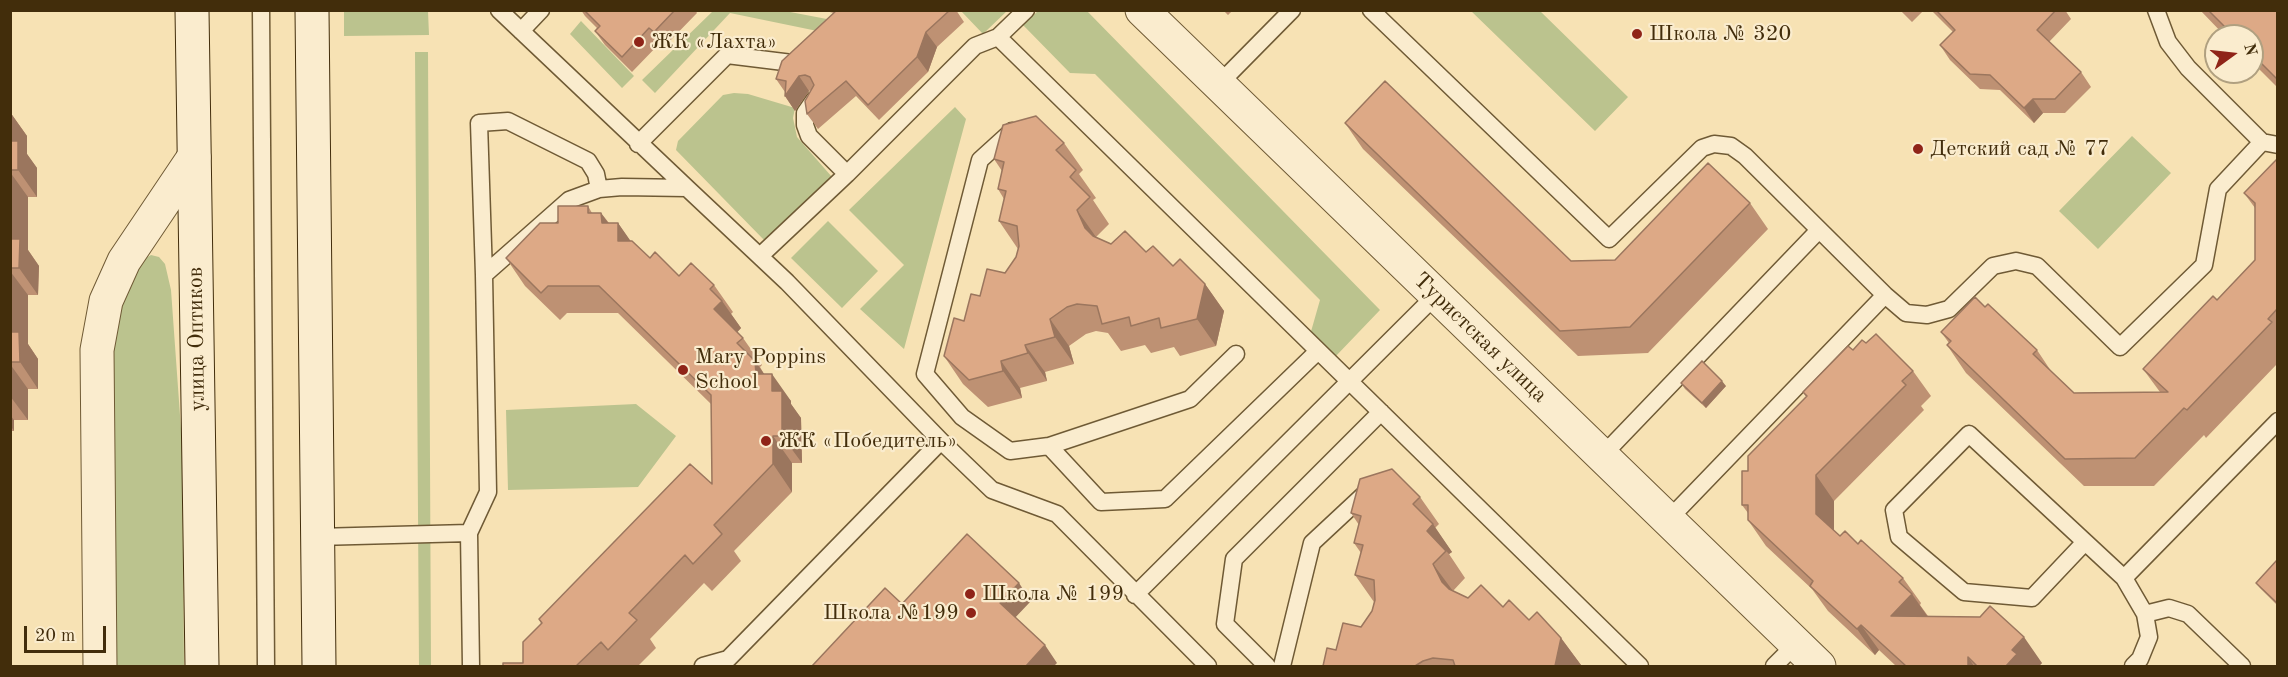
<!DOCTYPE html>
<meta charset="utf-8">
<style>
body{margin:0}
#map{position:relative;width:2288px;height:677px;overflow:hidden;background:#f7e2b4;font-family:"Old Standard TT",serif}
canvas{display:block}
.frame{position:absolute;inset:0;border:12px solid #422d0b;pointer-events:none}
.north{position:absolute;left:2204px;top:24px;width:60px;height:60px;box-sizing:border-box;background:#faecce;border:2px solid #b0a080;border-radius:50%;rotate:75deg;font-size:16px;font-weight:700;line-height:24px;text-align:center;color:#422d0b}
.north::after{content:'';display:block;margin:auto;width:21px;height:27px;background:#8f2418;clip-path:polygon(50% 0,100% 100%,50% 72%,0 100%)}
.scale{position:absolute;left:24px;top:626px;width:82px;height:27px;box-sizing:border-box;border:3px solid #422d0b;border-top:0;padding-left:8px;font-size:18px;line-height:21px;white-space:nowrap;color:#422d0b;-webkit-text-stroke:4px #faecce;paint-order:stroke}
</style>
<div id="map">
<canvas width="2288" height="677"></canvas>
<div class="frame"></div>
<div class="north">N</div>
<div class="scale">20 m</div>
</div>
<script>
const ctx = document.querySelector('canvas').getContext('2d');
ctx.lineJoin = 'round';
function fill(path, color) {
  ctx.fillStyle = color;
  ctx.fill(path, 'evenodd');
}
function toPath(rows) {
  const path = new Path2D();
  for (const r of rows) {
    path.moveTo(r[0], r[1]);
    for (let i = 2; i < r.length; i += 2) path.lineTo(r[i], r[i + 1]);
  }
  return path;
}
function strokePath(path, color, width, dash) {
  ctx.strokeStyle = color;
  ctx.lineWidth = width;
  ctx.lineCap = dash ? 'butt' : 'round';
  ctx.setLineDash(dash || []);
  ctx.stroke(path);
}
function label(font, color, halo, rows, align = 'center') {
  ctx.font = font + ' "Old Standard TT",serif';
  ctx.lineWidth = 4.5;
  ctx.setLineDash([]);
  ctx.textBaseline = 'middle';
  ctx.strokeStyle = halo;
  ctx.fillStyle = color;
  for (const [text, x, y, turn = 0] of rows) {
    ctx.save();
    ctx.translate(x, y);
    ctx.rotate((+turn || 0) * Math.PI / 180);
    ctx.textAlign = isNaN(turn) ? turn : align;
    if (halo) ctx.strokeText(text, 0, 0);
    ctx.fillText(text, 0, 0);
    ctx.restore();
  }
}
fill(toPath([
 [344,11,428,11,429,35,344,36],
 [713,11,785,11,832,20,827,33,730,13,655,93,642,80],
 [961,11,1007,11,983,34],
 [1038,11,1087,11,1380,310,1335,357,1310,335,1320,300,1095,74,1070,73,1023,25],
 [1471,11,1540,11,1628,97,1595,131],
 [581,21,634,76,622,88,570,34],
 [415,52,428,52,431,666,419,666],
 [734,93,748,94,795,108,793,118,797,137,832,177,765,241,676,150,678,141,723,95],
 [955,107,966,119,904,349,860,309,904,265,849,210],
 [2132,136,2171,173,2098,249,2059,211],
 [828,221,878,271,842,308,791,258],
 [151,255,159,257,165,264,171,290,182,443,184,666,114,666,111,352,120,305,142,260],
 [636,404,676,436,638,487,508,490,506,410]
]), '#bbc38e');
const lane = toPath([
 [261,10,266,666],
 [499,10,687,188],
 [1371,10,1609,239,1702,148,1714,144,1731,146,1745,156,1885,295,1906,313,1927,315,1949,309,1993,266,2016,261,2037,266,2120,347,2204,265,2218,189,2262,142],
 [2156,10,2168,42,2188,68,2262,142,2278,145],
 [521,31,541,10],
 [998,37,1640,666],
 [1218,85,1292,10],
 [814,100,805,113,805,125,809,136,847,174],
 [1012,131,980,160,925,374,962,417,1010,451,1049,446,1101,502,1165,499,1318,351],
 [638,144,727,55,792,63],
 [760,256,847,174,975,46,998,37,1026,10],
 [484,275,479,123,508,121,588,161,596,174,599,189],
 [1049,446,1190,399,1236,354],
 [1602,456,1819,230],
 [1668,520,1885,295],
 [317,537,469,533],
 [2085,542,2032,598,1964,592,1899,537,1894,510,1969,434,2124,578,2145,614,2149,637,2140,659,2133,666],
 [2124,578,2278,421],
 [1135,595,1436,295],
 [2145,614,2169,608,2188,614,2242,666],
 [471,666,469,533,488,492,484,275,569,200,599,189,622,187,687,188,787,282,941,441,992,490,1057,514,1208,666],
 [703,666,728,659,941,441],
 [1267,666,1225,624,1234,559,1381,412],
 [1282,666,1312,543,1370,489],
 [1774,666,1796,644]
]);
const street = toPath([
 [1142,10,1819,666],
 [100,666,97,350,106,301,124,261,194,157]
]);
const secondary = toPath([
 [192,10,202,666],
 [312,10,319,666]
]);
strokePath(lane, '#6f5a35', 19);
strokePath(street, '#6f5a35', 35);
strokePath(secondary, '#422d0b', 35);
strokePath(lane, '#faecce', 16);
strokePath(street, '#faecce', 33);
strokePath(secondary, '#faecce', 33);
fill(toPath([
 [581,10,695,10,697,13,664,47,660,43,632,72,605,45,595,31,597,28,585,16],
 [821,10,956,10,964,22,937,47,928,72,879,120,856,96,818,129,807,114,811,90,809,91,795,111,785,96,785,92,776,79,834,13],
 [1223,10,1233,10,1228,15],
 [1900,10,1924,10,1912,22],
 [1931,10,2065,10,2071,19,2049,42,2081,72,2091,87,2065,113,2043,113,2034,123,2000,90,1980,89,1950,60,1940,45,1953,32],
 [2200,10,2277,10,2277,87,2252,62,2252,36,2225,36],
 [10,112,27,136,27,154,37,168,37,197,28,197,28,250,39,266,38,295,28,295,28,344,38,359,38,389,28,389,28,420,14,420,14,431,10,431],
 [1345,123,1571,261,1615,260,1750,203,1768,229,1648,353,1578,356,1363,149],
 [1064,143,1083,170,1079,174,1096,198,1093,200,1109,224,1096,237,1111,244,1146,252,1205,284,1224,311,1216,346,1180,356,1174,347,1151,353,1145,345,1121,351,1108,333,1096,331,1086,334,1069,346,1074,364,1045,372,1047,381,1020,388,1022,398,988,407,963,384,944,356,964,321,980,296,1005,273,1016,257,1018,249,999,221,1004,199,998,189,1002,171,994,159],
 [2277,159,2277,364,2206,438,2204,435,2154,486,2084,486,1966,373,1947,345,1949,343,1941,332,1985,307,2037,350,2051,371,2074,393,2160,392,2143,369,2217,300,2255,260,2255,208,2244,193],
 [588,206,592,213,601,213,609,223,618,223,630,241,650,258,679,276,714,285,733,312,731,314,741,328,737,332,743,338,762,365,760,367,764,374,791,401,791,404,801,418,802,463,792,463,792,492,734,551,741,561,712,591,704,583,650,639,656,648,638,666,503,666,523,663,541,623,539,619,712,484,711,404,618,313,567,313,560,320,525,286,506,258,558,223],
 [1866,343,1913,371,1931,396,1921,406,1924,410,1834,501,1834,531,1840,536,1858,544,1903,578,1921,603,1920,605,1928,616,2042,663,2039,666,1896,666,1879,650,1875,655,1828,611,1812,589,1766,546,1748,520,1748,513,1742,505,1748,471,1806,397,1803,392],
 [1681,383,1726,386,1706,408,1685,389],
 [1420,497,1439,524,1435,528,1452,552,1449,554,1465,578,1453,591,1468,598,1503,607,1561,638,1581,665,1580,666,1323,666,1336,650,1361,627,1372,611,1374,602,1355,575,1361,553,1354,543,1359,525,1351,513],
 [2277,560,2277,605,2260,588,2256,583]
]), '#be9173');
fill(toPath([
 [926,32,937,47,928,72,917,57],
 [799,76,809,91,795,111,785,96],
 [2033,99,2043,113,2034,123,2024,108],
 [10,112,27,136,27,154,37,168,37,197,18,170,10,144],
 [10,172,28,197,28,250,39,266,38,295,19,268,10,242],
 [1077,210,1096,237,1104,255,1085,228],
 [601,213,618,236,618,223,637,250,637,268,602,223],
 [10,271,28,295,28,344,38,359,38,389,20,362,10,335],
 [1205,284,1224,311,1216,346,1197,319],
 [722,301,741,328,733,337,714,309],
 [1050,319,1069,346,1074,364,1055,337],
 [1025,345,1045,372,1047,381,1028,353],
 [755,361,772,385,772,374,791,401,791,404,801,418,802,463,782,436,756,374],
 [1001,361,1020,388,1022,398,1003,371],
 [10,364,28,389,28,420,10,396],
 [1722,381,1726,386,1706,408,1702,403],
 [10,415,14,420,14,431,10,425],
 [773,436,792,463,792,492,773,464],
 [1816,475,1834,501,1834,540,1816,514],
 [1433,524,1452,552,1449,554,1427,531],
 [1433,564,1453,591,1461,609,1442,582],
 [1019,583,1031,601,1012,621,1000,603],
 [1912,594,1930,620,1891,616],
 [1861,625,1879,650,1875,655,1857,629],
 [2024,637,2042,663,2039,666,2006,666,2012,650],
 [1561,638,1581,665,1580,666,1555,666],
 [1045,645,1057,663,1054,666,1026,666],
 [1968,657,1974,666,1968,666]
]), '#9b765e');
const building = toPath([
 [584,10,675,10,654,32,649,28,622,57,595,31,600,26,584,10],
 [837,10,950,10,926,32,917,57,868,105,846,81,807,114,805,101,814,85,810,77,805,75,799,76,785,96,786,81,776,79,782,61,837,10],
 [1936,10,2056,10,2037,30,2081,72,2055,99,2033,99,2024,108,1990,75,1970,74,1940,45,1955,30,1936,10],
 [2208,10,2277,10,2277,79,2252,54,2252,36,2234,36,2208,10],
 [1385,81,1571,261,1615,260,1708,163,1750,203,1630,327,1560,331,1345,123,1385,81],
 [1036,116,1064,143,1056,150,1076,170,1070,177,1090,197,1077,210,1085,228,1093,236,1111,244,1125,231,1146,252,1153,246,1173,266,1180,259,1205,284,1197,319,1161,328,1159,318,1131,326,1129,317,1102,324,1097,306,1077,304,1067,307,1050,319,1055,337,1025,345,1028,353,1001,361,1003,371,969,380,944,356,954,318,964,321,971,294,980,296,987,269,1005,273,1016,257,1019,246,1017,226,999,221,1006,191,998,189,1004,162,994,159,1003,125,1036,116],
 [10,141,18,141,18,170,10,170,10,141],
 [2277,159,2277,309,2268,319,2272,322,2187,410,2184,408,2135,458,2065,459,1947,345,1951,341,1941,332,1975,297,1985,307,1988,304,2037,350,2033,354,2074,393,2168,392,2143,369,2213,296,2217,300,2255,260,2255,203,2244,193,2277,159],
 [558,206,588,206,588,213,601,213,602,223,618,223,618,241,632,241,650,258,655,252,679,276,691,263,714,285,710,289,722,301,714,309,743,338,737,343,755,361,756,374,772,374,772,391,782,391,782,436,773,436,773,464,714,525,722,534,693,564,685,555,629,613,637,620,608,650,601,642,576,666,503,666,503,663,523,663,523,642,542,623,539,619,690,464,712,484,711,395,599,286,548,286,541,293,506,258,540,223,558,223,558,206],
 [10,239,20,239,19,268,10,268,10,239],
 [10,332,19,332,20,362,10,362,10,332],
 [1876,334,1913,371,1902,381,1906,385,1816,475,1816,514,1840,536,1845,531,1858,544,1861,540,1903,578,1899,582,1912,594,1891,616,1980,617,1990,606,2024,637,2012,650,2017,654,2006,666,1977,666,1968,657,1968,666,1906,666,1861,625,1857,629,1810,586,1813,581,1748,520,1748,505,1742,505,1742,471,1748,471,1748,456,1807,396,1803,392,1848,346,1853,350,1862,340,1866,343,1876,334],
 [1702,361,1722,381,1702,403,1681,383,1702,361],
 [1392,469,1420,497,1413,504,1433,524,1427,531,1446,551,1433,564,1442,582,1449,589,1468,598,1481,585,1503,607,1509,600,1529,620,1537,612,1561,638,1555,666,1455,666,1453,660,1433,658,1423,661,1415,666,1323,666,1327,648,1336,650,1343,623,1361,627,1372,611,1375,600,1374,580,1355,575,1363,545,1354,543,1361,516,1351,513,1360,479,1392,469],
 [967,534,1019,583,1000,603,1045,645,1026,666,812,666,885,588,902,604,967,534],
 [2277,560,2277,603,2256,583,2277,560]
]);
fill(building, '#dda986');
strokePath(building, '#9b765e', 1.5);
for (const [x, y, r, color] of [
 [1637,34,6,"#8f2418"],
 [639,42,6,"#8f2418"],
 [1918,149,6,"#8f2418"],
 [683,370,6,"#8f2418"],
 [766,441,6,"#8f2418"],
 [970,594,6,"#8f2418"],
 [971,613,6,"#8f2418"]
]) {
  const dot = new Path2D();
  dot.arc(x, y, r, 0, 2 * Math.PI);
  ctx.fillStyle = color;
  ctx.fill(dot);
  strokePath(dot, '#faecce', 2);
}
label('22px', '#422d0b', '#faecce', [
 ["Школа № 320",1649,34],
 ["ЖК «Лахта»",651,42],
 ["Детский сад № 77",1930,149],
 ["Mary Poppins",695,357],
 ["School",695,382],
 ["ЖК «Победитель»",778,441],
 ["Школа № 199",982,594],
 ["Школа №199",959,613,"right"]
], 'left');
label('22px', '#422d0b', '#faecce', [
 ["Туристская улица",1480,338,44],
 ["улица Оптиков",197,339,-91]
]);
</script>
